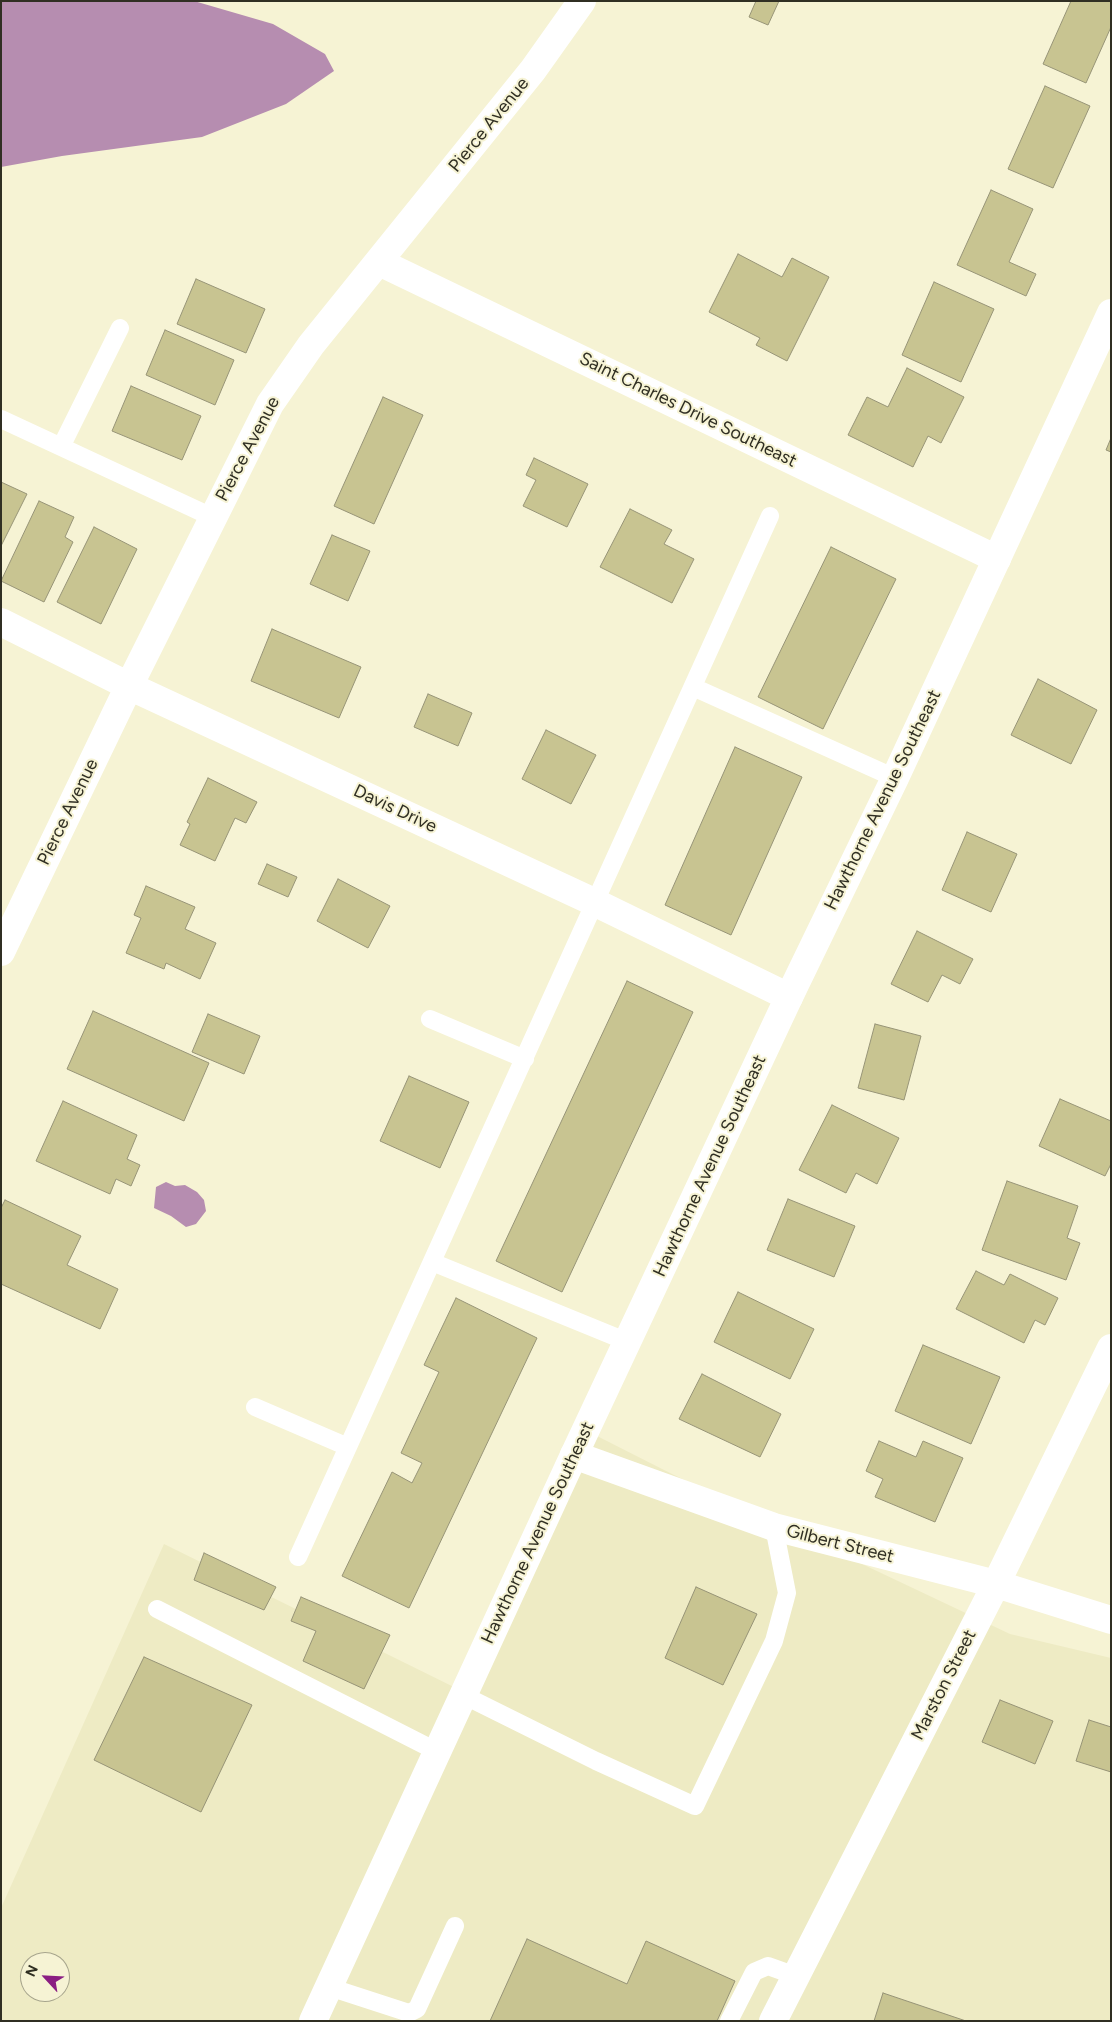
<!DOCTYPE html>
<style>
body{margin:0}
#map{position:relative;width:1112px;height:2022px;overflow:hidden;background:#f6f3d4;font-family:Figtree,sans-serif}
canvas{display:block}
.frame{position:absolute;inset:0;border:2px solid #302f23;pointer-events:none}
.north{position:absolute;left:20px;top:1952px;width:50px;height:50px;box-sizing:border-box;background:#f6f3d4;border:1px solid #a7a58d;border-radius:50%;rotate:295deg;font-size:14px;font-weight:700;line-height:20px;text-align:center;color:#302f23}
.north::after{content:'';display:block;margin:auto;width:18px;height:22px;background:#8b1e83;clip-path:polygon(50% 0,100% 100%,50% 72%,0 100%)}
</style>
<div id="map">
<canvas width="1112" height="2022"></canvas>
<div class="frame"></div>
<div class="north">N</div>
</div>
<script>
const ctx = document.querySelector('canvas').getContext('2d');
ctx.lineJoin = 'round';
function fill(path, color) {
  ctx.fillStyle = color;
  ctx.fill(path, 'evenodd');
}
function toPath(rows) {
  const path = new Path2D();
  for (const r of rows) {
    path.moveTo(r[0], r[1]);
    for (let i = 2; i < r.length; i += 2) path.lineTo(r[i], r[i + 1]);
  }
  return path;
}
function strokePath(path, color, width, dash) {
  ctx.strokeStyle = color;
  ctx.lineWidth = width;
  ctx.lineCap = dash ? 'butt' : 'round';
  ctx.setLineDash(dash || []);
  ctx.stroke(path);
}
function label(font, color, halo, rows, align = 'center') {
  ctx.font = font + ' Figtree,sans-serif';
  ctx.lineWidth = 4;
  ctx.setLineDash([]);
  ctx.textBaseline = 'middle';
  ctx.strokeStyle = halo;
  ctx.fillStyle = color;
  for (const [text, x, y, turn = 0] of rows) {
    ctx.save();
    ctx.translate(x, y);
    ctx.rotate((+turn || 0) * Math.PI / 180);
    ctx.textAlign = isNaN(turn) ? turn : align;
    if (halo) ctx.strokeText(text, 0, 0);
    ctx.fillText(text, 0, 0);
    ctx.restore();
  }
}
fill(toPath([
 [597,1436,674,1475,1010,1634,1111,1658,1111,2021,1,2021,1,1908,164,1544,468,1694],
 [30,1962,60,1962,60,1992,30,1992]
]), '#eeebc4');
fill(toPath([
 [1,1,194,1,273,24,325,54,334,71,286,104,202,137,62,156,1,167],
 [166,1182,175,1186,185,1185,197,1192,204,1200,206,1211,196,1224,186,1227,171,1216,154,1208,156,1187]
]), '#b68db0');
const building = toPath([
 [756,1,779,1,768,25,749,17,756,1],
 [1071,1,1111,1,1111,27,1086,83,1043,64,1071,1],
 [1045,86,1090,106,1053,188,1008,169,1045,86],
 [991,190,1033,209,1009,262,1036,274,1026,296,957,265,991,190],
 [738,254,782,277,792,258,829,277,787,361,756,345,760,338,709,312,738,254],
 [196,279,265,309,246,353,177,324,196,279],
 [934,282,994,309,961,382,902,355,934,282],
 [165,330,234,360,215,405,146,375,165,330],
 [907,368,964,397,941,443,928,436,913,467,848,435,867,397,888,407,907,368],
 [131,386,201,416,182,460,112,431,131,386],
 [383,397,423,415,374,524,334,506,383,397],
 [1111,438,1111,452,1106,450,1111,438],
 [534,458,588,484,567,527,523,506,536,480,526,475,534,458],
 [1,482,27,494,1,546,1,482],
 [39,501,74,517,65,537,73,542,44,602,1,581,39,501],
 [630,509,672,530,664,544,694,559,672,603,600,567,630,509],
 [94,527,137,549,101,624,57,602,94,527],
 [332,535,370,551,348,601,310,584,332,535],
 [831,547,896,579,823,729,758,697,831,547],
 [272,629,361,667,339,718,251,681,272,629],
 [1038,679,1097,710,1071,764,1011,735,1038,679],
 [428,694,472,713,458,746,414,727,428,694],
 [546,730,596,755,571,804,522,779,546,730],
 [735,747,802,777,731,935,665,905,735,747],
 [208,778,257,802,246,823,235,818,215,861,180,845,190,824,187,822,208,778],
 [967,832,1017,854,991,912,942,890,967,832],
 [267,864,297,877,288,897,258,884,267,864],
 [338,879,390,906,368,948,317,921,338,879],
 [146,886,195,907,185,929,216,943,200,979,166,963,164,969,126,953,141,918,134,915,146,886],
 [917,931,973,959,960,984,942,975,928,1002,891,984,917,931],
 [627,981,693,1012,562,1292,496,1261,627,981],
 [93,1011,209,1063,184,1121,67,1069,93,1011],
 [208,1014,260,1036,244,1074,192,1052,208,1014],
 [875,1024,921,1036,904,1100,858,1088,875,1024],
 [409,1076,469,1102,440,1168,380,1141,409,1076],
 [1060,1099,1111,1121,1111,1164,1105,1176,1039,1146,1060,1099],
 [63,1101,137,1135,127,1159,140,1165,131,1186,116,1179,110,1194,36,1161,63,1101],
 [832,1105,899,1138,877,1184,856,1173,846,1193,799,1170,832,1105],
 [1007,1181,1078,1206,1067,1238,1080,1243,1066,1280,982,1250,1007,1181],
 [788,1199,855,1226,834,1277,767,1250,788,1199],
 [5,1200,81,1236,67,1265,118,1289,100,1329,1,1284,1,1208,5,1200],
 [976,1271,1004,1285,1010,1274,1058,1298,1045,1325,1035,1320,1024,1343,956,1309,976,1271],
 [738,1292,814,1329,790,1379,714,1342,738,1292],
 [456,1298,537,1338,409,1608,342,1576,392,1472,412,1483,422,1463,401,1453,439,1372,424,1365,456,1298],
 [923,1345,1000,1377,971,1444,895,1411,923,1345],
 [702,1374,781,1414,760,1457,679,1419,702,1374],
 [879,1441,916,1457,923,1441,963,1458,935,1522,875,1497,883,1479,866,1471,879,1441],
 [204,1553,276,1587,264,1610,194,1580,204,1553],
 [696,1587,757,1614,723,1685,665,1658,696,1587],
 [301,1597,390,1635,364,1689,303,1661,316,1631,291,1621,301,1597],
 [144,1657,252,1705,201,1812,94,1760,144,1657],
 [1000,1700,1053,1721,1035,1764,982,1742,1000,1700],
 [1089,1720,1111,1727,1111,1772,1076,1761,1089,1720],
 [527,1939,627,1984,646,1941,735,1981,717,2021,490,2021,527,1939],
 [883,1993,966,2021,874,2021,883,1993]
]);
fill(building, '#c8c491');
strokePath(building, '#979477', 1);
strokePath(toPath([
 [1,419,212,517],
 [61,447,120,328],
 [693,687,895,778],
 [430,1019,525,1059],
 [432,1262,628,1342],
 [255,1407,348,1447],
 [298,1557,770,516],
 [157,1609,436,1751],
 [463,1695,596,1761,695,1806,774,1641,787,1593,774,1527],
 [329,1987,409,2013,417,2009,455,1926],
 [729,2021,754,1972,768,1966,796,1976]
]), '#fff', 18);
strokePath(toPath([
 [379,262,997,559],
 [1,622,129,686,596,903,789,997],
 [1,952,129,686,270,404,311,345,533,70,582,1],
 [574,1455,774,1527,996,1584,1111,1620],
 [773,2021,996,1584,1111,1348]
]), '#fff', 28);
strokePath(toPath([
 [313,2021,574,1455,789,997,895,778,1111,313]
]), '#fff', 28);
label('18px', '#302f23', '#f6f3d4', [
 ["Pierce Avenue",489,125,-51],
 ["Saint Charles Drive Southeast",688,410,26],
 ["Pierce Avenue",248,449,-62],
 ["Hawthorne Avenue Southeast",883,800,-64],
 ["Davis Drive",395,809,25],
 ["Pierce Avenue",68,812,-64],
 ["Hawthorne Avenue Southeast",710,1166,-65],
 ["Hawthorne Avenue Southeast",538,1533,-65],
 ["Gilbert Street",840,1544,14],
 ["Marston Street",944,1685,-63]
]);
</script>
